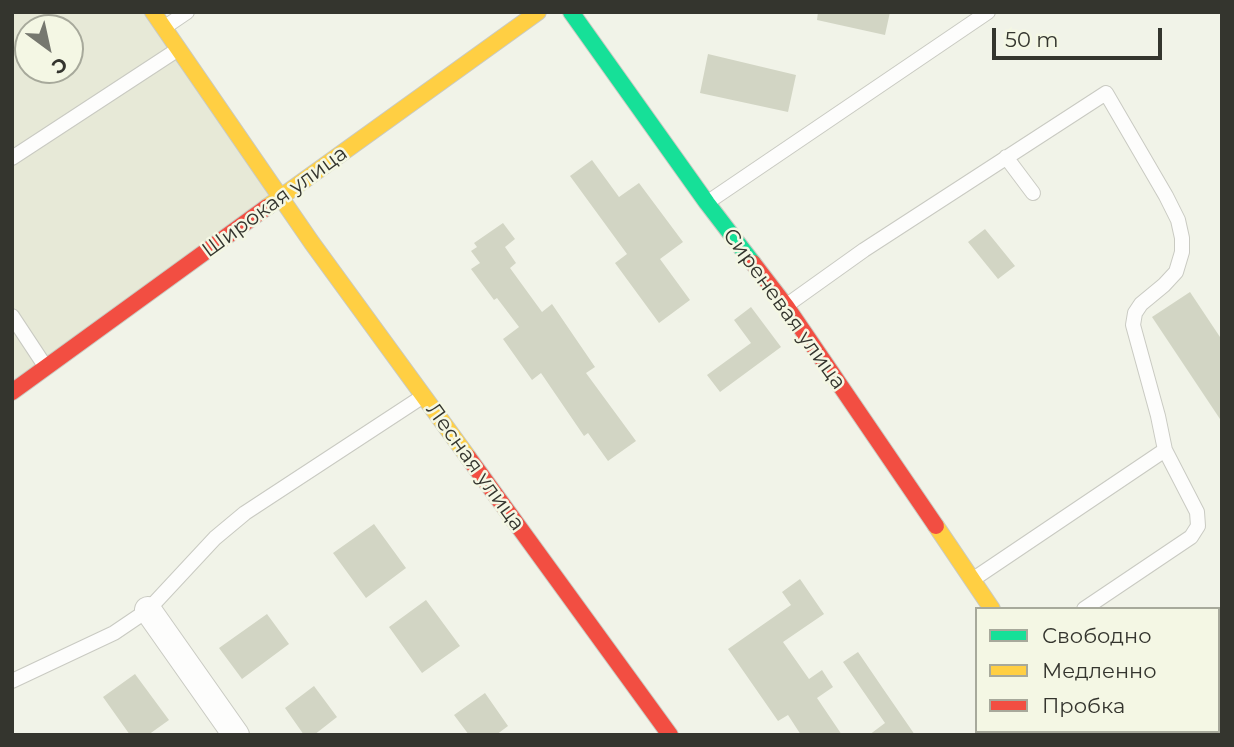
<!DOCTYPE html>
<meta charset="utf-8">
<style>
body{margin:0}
#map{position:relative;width:1234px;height:747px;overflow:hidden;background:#f1f3e8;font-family:Montserrat,sans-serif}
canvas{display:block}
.frame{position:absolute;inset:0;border:14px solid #34352e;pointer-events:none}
.legend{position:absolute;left:975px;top:607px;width:245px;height:126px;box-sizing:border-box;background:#f4f7e4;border:2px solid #a7a99b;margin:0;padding:9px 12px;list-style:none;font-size:21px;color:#34352e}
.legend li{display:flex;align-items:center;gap:14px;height:35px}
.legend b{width:35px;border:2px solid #a7a99b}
.north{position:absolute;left:14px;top:14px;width:70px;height:70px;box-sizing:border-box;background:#f4f7e4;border:2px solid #a7a99b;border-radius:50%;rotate:147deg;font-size:19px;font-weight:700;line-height:28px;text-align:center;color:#34352e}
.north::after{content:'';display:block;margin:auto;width:24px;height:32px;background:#76786f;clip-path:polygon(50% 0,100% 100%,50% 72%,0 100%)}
.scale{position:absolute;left:992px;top:28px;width:170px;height:32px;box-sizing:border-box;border:4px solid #34352e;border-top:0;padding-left:9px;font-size:21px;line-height:24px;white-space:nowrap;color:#34352e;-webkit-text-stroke:5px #f4f7e4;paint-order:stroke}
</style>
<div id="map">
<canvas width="1234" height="747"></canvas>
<div class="frame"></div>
<ul class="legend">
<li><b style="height:9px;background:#16e098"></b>Свободно</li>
<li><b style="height:9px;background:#ffcf43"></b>Медленно</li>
<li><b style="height:9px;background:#f24e42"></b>Пробка</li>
</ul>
<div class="north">С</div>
<div class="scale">50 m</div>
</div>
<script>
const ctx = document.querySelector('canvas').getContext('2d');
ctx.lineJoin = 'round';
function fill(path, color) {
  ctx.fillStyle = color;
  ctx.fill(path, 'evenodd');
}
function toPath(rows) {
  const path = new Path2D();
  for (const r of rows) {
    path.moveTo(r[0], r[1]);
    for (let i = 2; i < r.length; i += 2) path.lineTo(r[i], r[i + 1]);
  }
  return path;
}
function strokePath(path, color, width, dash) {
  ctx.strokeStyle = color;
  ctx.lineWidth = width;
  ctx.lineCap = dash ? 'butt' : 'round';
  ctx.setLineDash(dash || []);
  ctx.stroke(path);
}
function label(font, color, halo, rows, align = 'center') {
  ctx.font = font + ' Montserrat,sans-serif';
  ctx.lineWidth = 5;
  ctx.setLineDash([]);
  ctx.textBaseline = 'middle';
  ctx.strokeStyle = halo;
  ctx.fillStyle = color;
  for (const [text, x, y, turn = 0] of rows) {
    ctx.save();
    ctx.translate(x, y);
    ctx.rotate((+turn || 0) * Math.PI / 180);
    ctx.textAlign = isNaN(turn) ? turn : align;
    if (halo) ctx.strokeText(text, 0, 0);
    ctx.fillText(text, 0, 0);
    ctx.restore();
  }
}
fill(toPath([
 [12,12,153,12,280,198,12,392],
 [28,28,70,28,70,70,28,70]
]), '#e7e9d7');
fill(toPath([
 [818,12,890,12,885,35,817,20],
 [708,54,796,75,788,112,700,93],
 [592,160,619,197,639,183,683,242,660,259,690,300,659,323,615,263,627,254,570,176],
 [503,223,515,239,505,247,516,263,510,268,542,312,552,304,595,367,586,373,636,441,608,461,588,433,584,436,541,373,532,380,503,339,519,327,497,298,494,300,471,269,480,263,471,251,477,247,474,243],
 [985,229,1015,266,998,279,968,242],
 [1190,292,1222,340,1222,422,1152,317],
 [751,307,781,347,720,392,707,375,751,343,734,320],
 [374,524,406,568,366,598,333,553],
 [800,579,824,614,783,642,809,679,822,670,833,687,817,698,842,735,801,735,788,715,778,721,728,649,791,605,782,592],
 [426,600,460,646,422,673,389,627],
 [267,614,289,644,242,679,219,648],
 [858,652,886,693,915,735,869,735,885,723,843,662],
 [135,674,169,720,148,735,130,735,103,697],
 [314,686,337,717,314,735,304,735,285,708],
 [485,693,508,726,496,735,469,735,454,715]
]), '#d2d5c4');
const lane = toPath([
 [165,27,187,12],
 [1006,157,1033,193],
 [12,158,177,50],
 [708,202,988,12],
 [787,305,864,250,1106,93,1166,196,1178,220,1182,238,1182,252,1176,272,1164,285,1141,304,1135,313,1133,325,1158,416,1165,450,1197,512,1198,526,1191,537,1084,609],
 [12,316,45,366],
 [972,580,1165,450],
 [12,681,114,633,148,610,215,538,245,513,422,397]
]);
const street = toPath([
 [148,610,236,735],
 [1095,731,1098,735]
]);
const fast = toPath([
 [571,12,707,203,753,263]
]);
const slow = toPath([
 [153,12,312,243,468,457],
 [267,207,538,12],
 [936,526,992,609]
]);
const jam = toPath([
 [753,263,786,306,936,526],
 [12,392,267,207],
 [468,457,670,735]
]);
strokePath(lane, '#c9cac2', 16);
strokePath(street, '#c9cac2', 28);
strokePath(fast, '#c9cac2', 18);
strokePath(slow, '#c9cac2', 18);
strokePath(jam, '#c9cac2', 18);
strokePath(lane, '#fdfdfc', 14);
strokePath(street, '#fdfdfc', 26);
strokePath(fast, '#16e098', 16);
strokePath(slow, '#ffcf43', 16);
strokePath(jam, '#f24e42', 16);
label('21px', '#34352e', '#f4f7e4', [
 ["Широкая улица",275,202,-36],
 ["Сиреневая улица",784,309,54],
 ["Лесная улица",475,467,54]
]);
</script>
